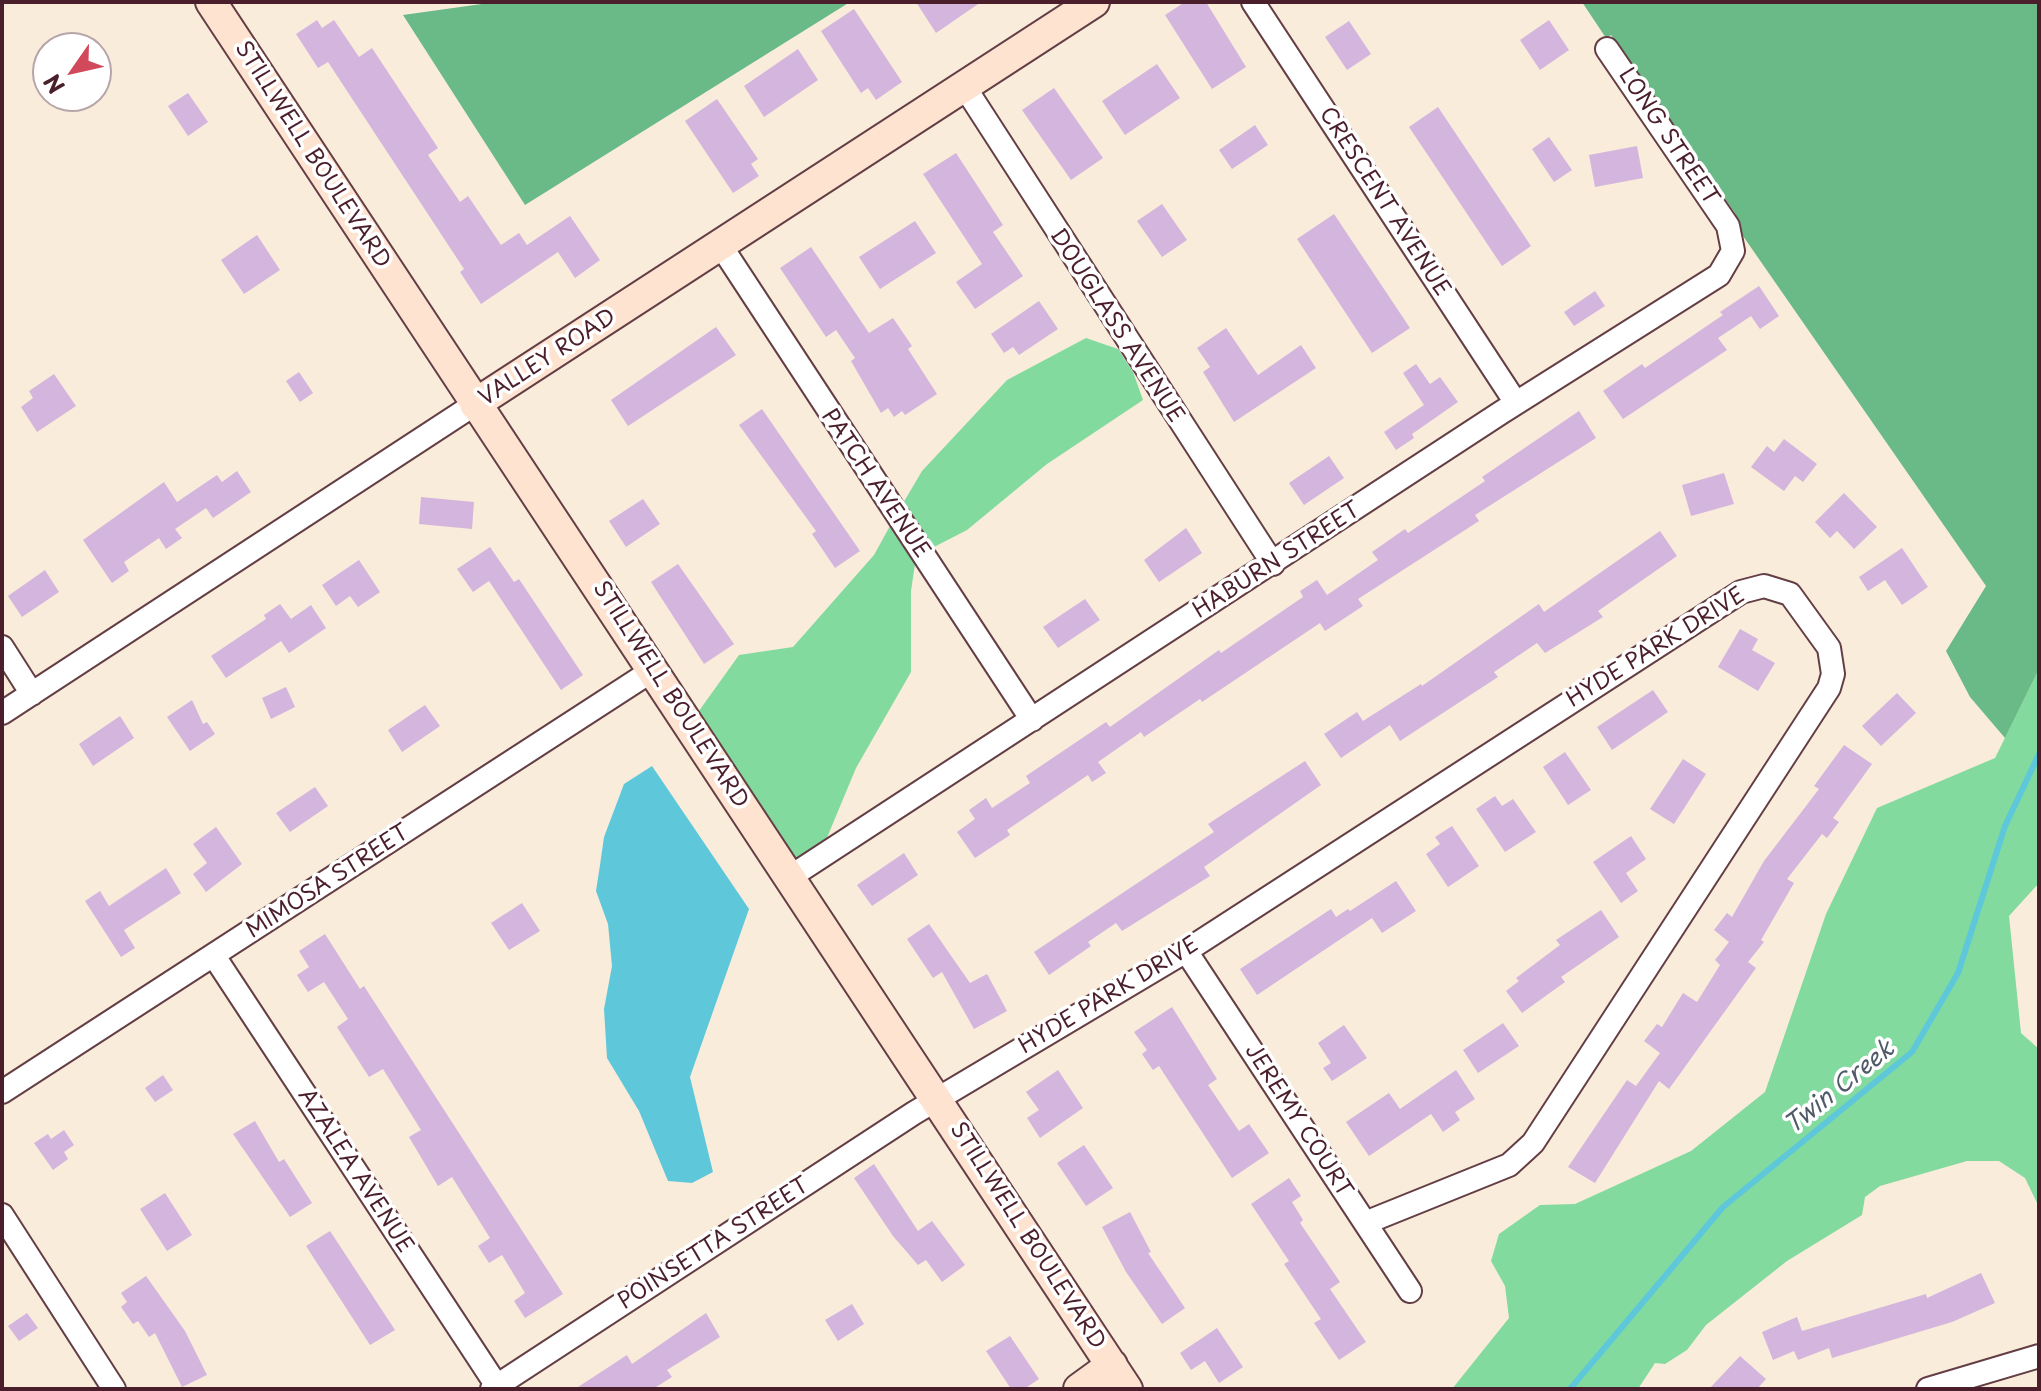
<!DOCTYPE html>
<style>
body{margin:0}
#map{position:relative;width:2041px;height:1391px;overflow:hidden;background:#f9ecdb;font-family:"Playpen Sans",sans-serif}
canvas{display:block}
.frame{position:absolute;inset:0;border:4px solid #4a1f2b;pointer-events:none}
.north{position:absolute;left:32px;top:32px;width:80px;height:80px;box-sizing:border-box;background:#fff;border:2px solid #b7a5aa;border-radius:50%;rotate:236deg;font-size:22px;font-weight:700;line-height:32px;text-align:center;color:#4a1f2b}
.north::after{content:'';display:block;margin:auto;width:28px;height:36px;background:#d1495b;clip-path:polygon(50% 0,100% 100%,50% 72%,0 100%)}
</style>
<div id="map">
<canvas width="2041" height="1391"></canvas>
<div class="frame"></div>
<div class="north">N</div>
</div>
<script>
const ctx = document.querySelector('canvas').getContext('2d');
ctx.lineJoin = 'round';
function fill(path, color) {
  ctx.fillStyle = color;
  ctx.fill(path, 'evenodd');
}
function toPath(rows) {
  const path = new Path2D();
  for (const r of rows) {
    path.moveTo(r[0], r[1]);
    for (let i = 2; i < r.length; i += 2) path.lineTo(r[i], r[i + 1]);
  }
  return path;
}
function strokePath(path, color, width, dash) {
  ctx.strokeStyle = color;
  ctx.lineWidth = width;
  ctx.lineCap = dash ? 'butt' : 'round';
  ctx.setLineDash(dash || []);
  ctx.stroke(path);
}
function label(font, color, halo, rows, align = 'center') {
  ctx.font = font + ' "Playpen Sans",sans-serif';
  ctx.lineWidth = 7;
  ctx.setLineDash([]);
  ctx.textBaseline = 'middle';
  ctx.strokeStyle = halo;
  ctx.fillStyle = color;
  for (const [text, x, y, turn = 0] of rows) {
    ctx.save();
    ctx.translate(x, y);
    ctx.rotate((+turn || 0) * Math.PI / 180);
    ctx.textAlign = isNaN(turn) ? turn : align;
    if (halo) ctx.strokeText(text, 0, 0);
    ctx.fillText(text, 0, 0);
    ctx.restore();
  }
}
fill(toPath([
 [1086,338,1118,349,1133,372,1143,400,1047,464,967,530,932,548,902,505,922,471,1007,380],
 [890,526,915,564,911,591,911,672,856,768,826,840,794,863,696,715,739,655,793,647,874,555],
 [2039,669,2039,883,2009,916,2021,1033,2039,1049,2039,1207,2025,1178,1999,1161,1967,1161,1880,1186,1865,1197,1862,1215,1787,1261,1706,1325,1687,1350,1665,1364,1655,1363,1638,1389,1452,1389,1509,1318,1505,1286,1491,1261,1499,1234,1540,1205,1575,1204,1691,1151,1765,1092,1826,914,1877,808,1995,758]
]), '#82da9f');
fill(toPath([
 [496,2,850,2,525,205,403,15],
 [1582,2,2039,2,2039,669,2005,738,1970,697,1946,651,1986,586,1743,236,1735,213,1611,35,1606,38]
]), '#69ba86');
fill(toPath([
 [652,766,749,909,690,1077,713,1172,692,1183,668,1181,639,1111,607,1058,604,1009,612,966,608,924,596,891,600,865,604,837,624,784]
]), '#5ec8da');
strokePath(toPath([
 [1570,1389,1723,1207,1912,1052,1958,973,2005,826,2039,754]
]), '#5ec8da', 6);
fill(toPath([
 [916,2,981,2,936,33],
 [1185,2,1206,2,1246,67,1212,89,1165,15],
 [854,9,902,82,876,100,868,88,861,93,821,31],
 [317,20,322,28,334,20,359,57,372,48,438,148,428,155,460,202,468,196,501,245,519,233,527,245,570,216,600,260,575,278,558,252,481,304,460,272,464,269,328,62,318,68,296,34],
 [1549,20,1569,50,1540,70,1520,40],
 [1349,21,1371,54,1347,70,1325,37],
 [798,49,818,80,764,117,744,86],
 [1157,64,1180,98,1125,135,1102,101],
 [1054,88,1103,158,1071,180,1022,110],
 [188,93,208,122,188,136,168,106],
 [717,99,758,159,751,164,759,176,733,193,685,121],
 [1438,107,1531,246,1502,266,1409,127],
 [1255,125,1268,145,1232,169,1219,150],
 [1549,137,1572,170,1554,182,1532,149],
 [1637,146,1643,178,1595,187,1589,155],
 [956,153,1003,225,993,232,1023,276,975,309,956,282,982,264,923,174],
 [1162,204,1187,240,1162,257,1137,221],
 [1334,214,1410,328,1372,353,1297,239],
 [915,221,936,253,880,289,859,257],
 [257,235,280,270,244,294,221,260],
 [811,247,869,333,893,318,912,346,908,349,937,394,905,415,902,411,894,417,888,408,881,413,851,361,855,358,836,330,826,337,780,268],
 [1759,286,1779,316,1760,329,1751,316,1718,338,1727,350,1623,419,1603,391,1642,364,1645,368,1723,315,1720,312],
 [1595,291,1605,306,1574,326,1564,312],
 [1039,301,1058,329,1019,355,1013,347,1004,353,991,334],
 [716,327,736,355,628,426,611,400],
 [1226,328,1258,375,1301,345,1316,368,1234,422,1203,372,1210,367,1197,348],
 [1416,364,1430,384,1440,377,1458,402,1412,434,1414,438,1396,450,1384,432,1424,405,1403,373],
 [299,372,313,393,300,402,286,381],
 [54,374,76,406,37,432,21,407,33,398,29,391],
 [762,409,860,551,835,568,812,534,816,531,739,425],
 [1579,411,1596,438,1475,515,1479,521,1358,599,1363,606,1325,631,1320,623,1202,702,1200,699,1144,737,1141,732,1098,762,1106,773,1092,782,1088,775,1007,830,1010,835,975,858,957,832,975,819,969,810,986,798,992,808,1030,783,1026,776,1106,722,1110,727,1219,650,1221,653,1303,597,1300,591,1317,580,1327,595,1378,560,1372,552,1405,529,1408,533,1485,481,1482,477],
 [1784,439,1817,464,1803,482,1795,476,1784,491,1751,467,1767,446,1774,452],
 [1329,456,1344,478,1304,505,1289,483],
 [237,471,251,492,213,518,206,508,175,529,182,538,166,549,159,538,124,562,129,571,112,583,83,540,164,482,177,502,217,475,222,482],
 [1724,473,1734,504,1691,516,1682,485],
 [1844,493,1877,527,1854,549,1837,531,1830,538,1815,522],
 [421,497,474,502,472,529,419,524],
 [643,499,660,524,626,547,609,521],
 [1186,528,1202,553,1159,582,1144,560],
 [1660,531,1677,556,1598,611,1603,617,1545,653,1537,643,1494,672,1498,677,1400,741,1390,725,1341,758,1324,734,1357,712,1363,721,1421,684,1422,686,1539,604,1544,612],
 [490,547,514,582,519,579,583,675,561,690,489,581,473,592,457,569],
 [1902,548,1928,587,1902,605,1885,580,1868,591,1859,577],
 [359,560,380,592,358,607,350,596,336,606,322,585],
 [678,564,734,644,704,664,651,582],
 [45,570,59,592,22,617,8,596],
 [1085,599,1100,620,1058,648,1043,627],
 [280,604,291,619,311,605,326,628,289,653,281,641,226,678,211,656,266,619,264,615],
 [1740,629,1758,639,1752,650,1775,663,1758,691,1718,667],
 [286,687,295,707,271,719,262,698],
 [1653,690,1668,712,1612,750,1597,727],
 [1897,693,1916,713,1881,746,1862,726],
 [192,700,203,724,207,722,215,734,190,751,167,717],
 [425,705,440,726,402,752,388,730],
 [120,716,134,738,93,766,79,744],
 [1844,745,1872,764,1833,818,1839,822,1827,838,1822,834,1787,879,1794,883,1761,940,1764,942,1748,962,1756,968,1669,1089,1659,1081,1595,1183,1568,1167,1627,1080,1636,1086,1660,1053,1644,1041,1657,1024,1662,1027,1683,993,1697,1002,1720,965,1715,960,1729,942,1714,930,1727,913,1732,917,1764,861,1819,789,1814,786],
 [1565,752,1591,790,1568,805,1543,767],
 [1683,759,1706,774,1674,824,1650,809],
 [1305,761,1321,785,1204,867,1210,876,1122,931,1116,923,1088,942,1091,946,1049,975,1034,952,1214,832,1208,824],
 [315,787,328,806,290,832,276,813],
 [1495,796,1502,806,1513,799,1536,832,1505,852,1476,809],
 [1452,826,1479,866,1448,887,1426,854,1440,844,1435,837],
 [216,827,242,864,206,892,193,874,207,863,193,844],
 [1631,836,1646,859,1626,873,1638,891,1621,903,1593,862],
 [904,853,918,875,872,906,857,885],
 [166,868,181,893,124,930,135,948,121,957,85,901,100,891,109,906],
 [1396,881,1416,911,1382,933,1372,918,1257,995,1240,969,1331,909,1336,917,1348,909,1350,911],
 [522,903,540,931,509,950,491,923],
 [1601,910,1619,937,1561,977,1565,982,1522,1013,1506,991,1519,981,1516,978,1560,945,1556,940],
 [929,924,970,983,987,974,1007,1011,974,1029,942,972,933,978,907,939],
 [325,934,360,989,364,986,563,1294,525,1318,514,1301,525,1293,502,1255,489,1263,478,1246,490,1238,452,1177,438,1186,409,1137,421,1130,383,1069,369,1077,337,1027,348,1019,324,982,308,992,297,975,309,967,299,951],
 [1172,1007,1217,1079,1208,1085,1239,1131,1249,1124,1269,1153,1232,1178,1159,1066,1153,1070,1142,1054,1147,1050,1134,1032],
 [1503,1023,1519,1046,1478,1073,1463,1050],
 [1344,1025,1367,1058,1332,1081,1323,1068,1331,1063,1318,1043],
 [1058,1070,1083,1108,1040,1138,1027,1118,1039,1110,1026,1092],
 [1456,1070,1475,1099,1455,1112,1460,1120,1443,1132,1431,1114,1369,1156,1346,1122,1389,1093,1400,1109],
 [163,1075,173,1090,155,1102,145,1088],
 [255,1121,279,1162,284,1159,312,1203,290,1217,233,1134],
 [64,1130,74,1145,64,1152,68,1159,53,1170,34,1143,48,1134,51,1139],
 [1084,1145,1113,1188,1086,1206,1057,1163],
 [874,1164,918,1231,932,1221,965,1265,942,1282,926,1260,918,1265,893,1236,854,1178],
 [1289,1178,1301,1196,1292,1202,1303,1220,1300,1223,1340,1282,1330,1289,1366,1342,1339,1360,1314,1323,1321,1319,1284,1264,1289,1261,1251,1204],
 [165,1193,192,1235,167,1251,140,1209],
 [1130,1212,1151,1252,1148,1253,1185,1308,1162,1324,1126,1272,1102,1227],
 [330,1231,395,1330,370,1345,306,1246],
 [1981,1273,1995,1303,1952,1322,1832,1358,1829,1348,1798,1360,1794,1351,1773,1360,1762,1332,1797,1317,1802,1331,1926,1294,1927,1298],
 [146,1276,185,1331,207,1375,182,1387,155,1333,149,1337,138,1321,133,1324,121,1307,127,1302,121,1293],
 [852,1304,864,1324,838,1341,825,1320],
 [27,1313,38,1328,19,1341,8,1326],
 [706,1313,720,1337,667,1370,672,1377,653,1389,575,1389,627,1355,632,1364],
 [1217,1328,1243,1367,1219,1383,1205,1361,1191,1370,1180,1353],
 [1010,1336,1039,1379,1024,1389,1011,1389,986,1351],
 [1740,1356,1766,1379,1757,1389,1709,1389]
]), '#d3b5de');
const street = toPath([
 [1253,2,1516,403],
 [964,86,1273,564],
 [721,246,1032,720],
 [2,647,32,694],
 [2,713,475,404],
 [790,877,1502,412,1719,275,1733,251,1728,226,1607,49],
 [1186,951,1410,1291],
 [214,956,497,1386],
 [2,1092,653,670],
 [2,1215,114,1389],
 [492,1389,914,1113,1186,951,1741,592,1764,586,1790,594,1829,648,1833,674,1829,688,1533,1143,1509,1165,1365,1223],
 [1928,1389,2039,1356]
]);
const secondary = toPath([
 [211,2,1127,1389],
 [475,404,1094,2],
 [1079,1389,1112,1365]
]);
strokePath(street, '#643e45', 26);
strokePath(secondary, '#643e45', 34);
strokePath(street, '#fff', 22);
strokePath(secondary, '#fee3d1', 30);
label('22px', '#4a1f2b', '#fff', [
 ["LONG STREET",1668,137,56],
 ["STILLWELL BOULEVARD",312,155,57],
 ["CRESCENT AVENUE",1384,202,57],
 ["DOUGLASS AVENUE",1116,326,57],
 ["VALLEY ROAD",548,358,-33],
 ["PATCH AVENUE",875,484,56],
 ["HABURN STREET",1277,561,-33],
 ["HYDE PARK DRIVE",1656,648,-32],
 ["STILLWELL BOULEVARD",670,695,57],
 ["MIMOSA STREET",328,882,-33],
 ["HYDE PARK DRIVE",1109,996,-31],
 ["JEREMY COURT",1298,1121,57],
 ["AZALEA AVENUE",355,1171,57],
 ["STILLWELL BOULEVARD",1027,1236,57],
 ["POINSETTA STREET",714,1244,-33]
]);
label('italic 24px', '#515a68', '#fff', [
 ["Twin Creek",1840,1088,-39]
]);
</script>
